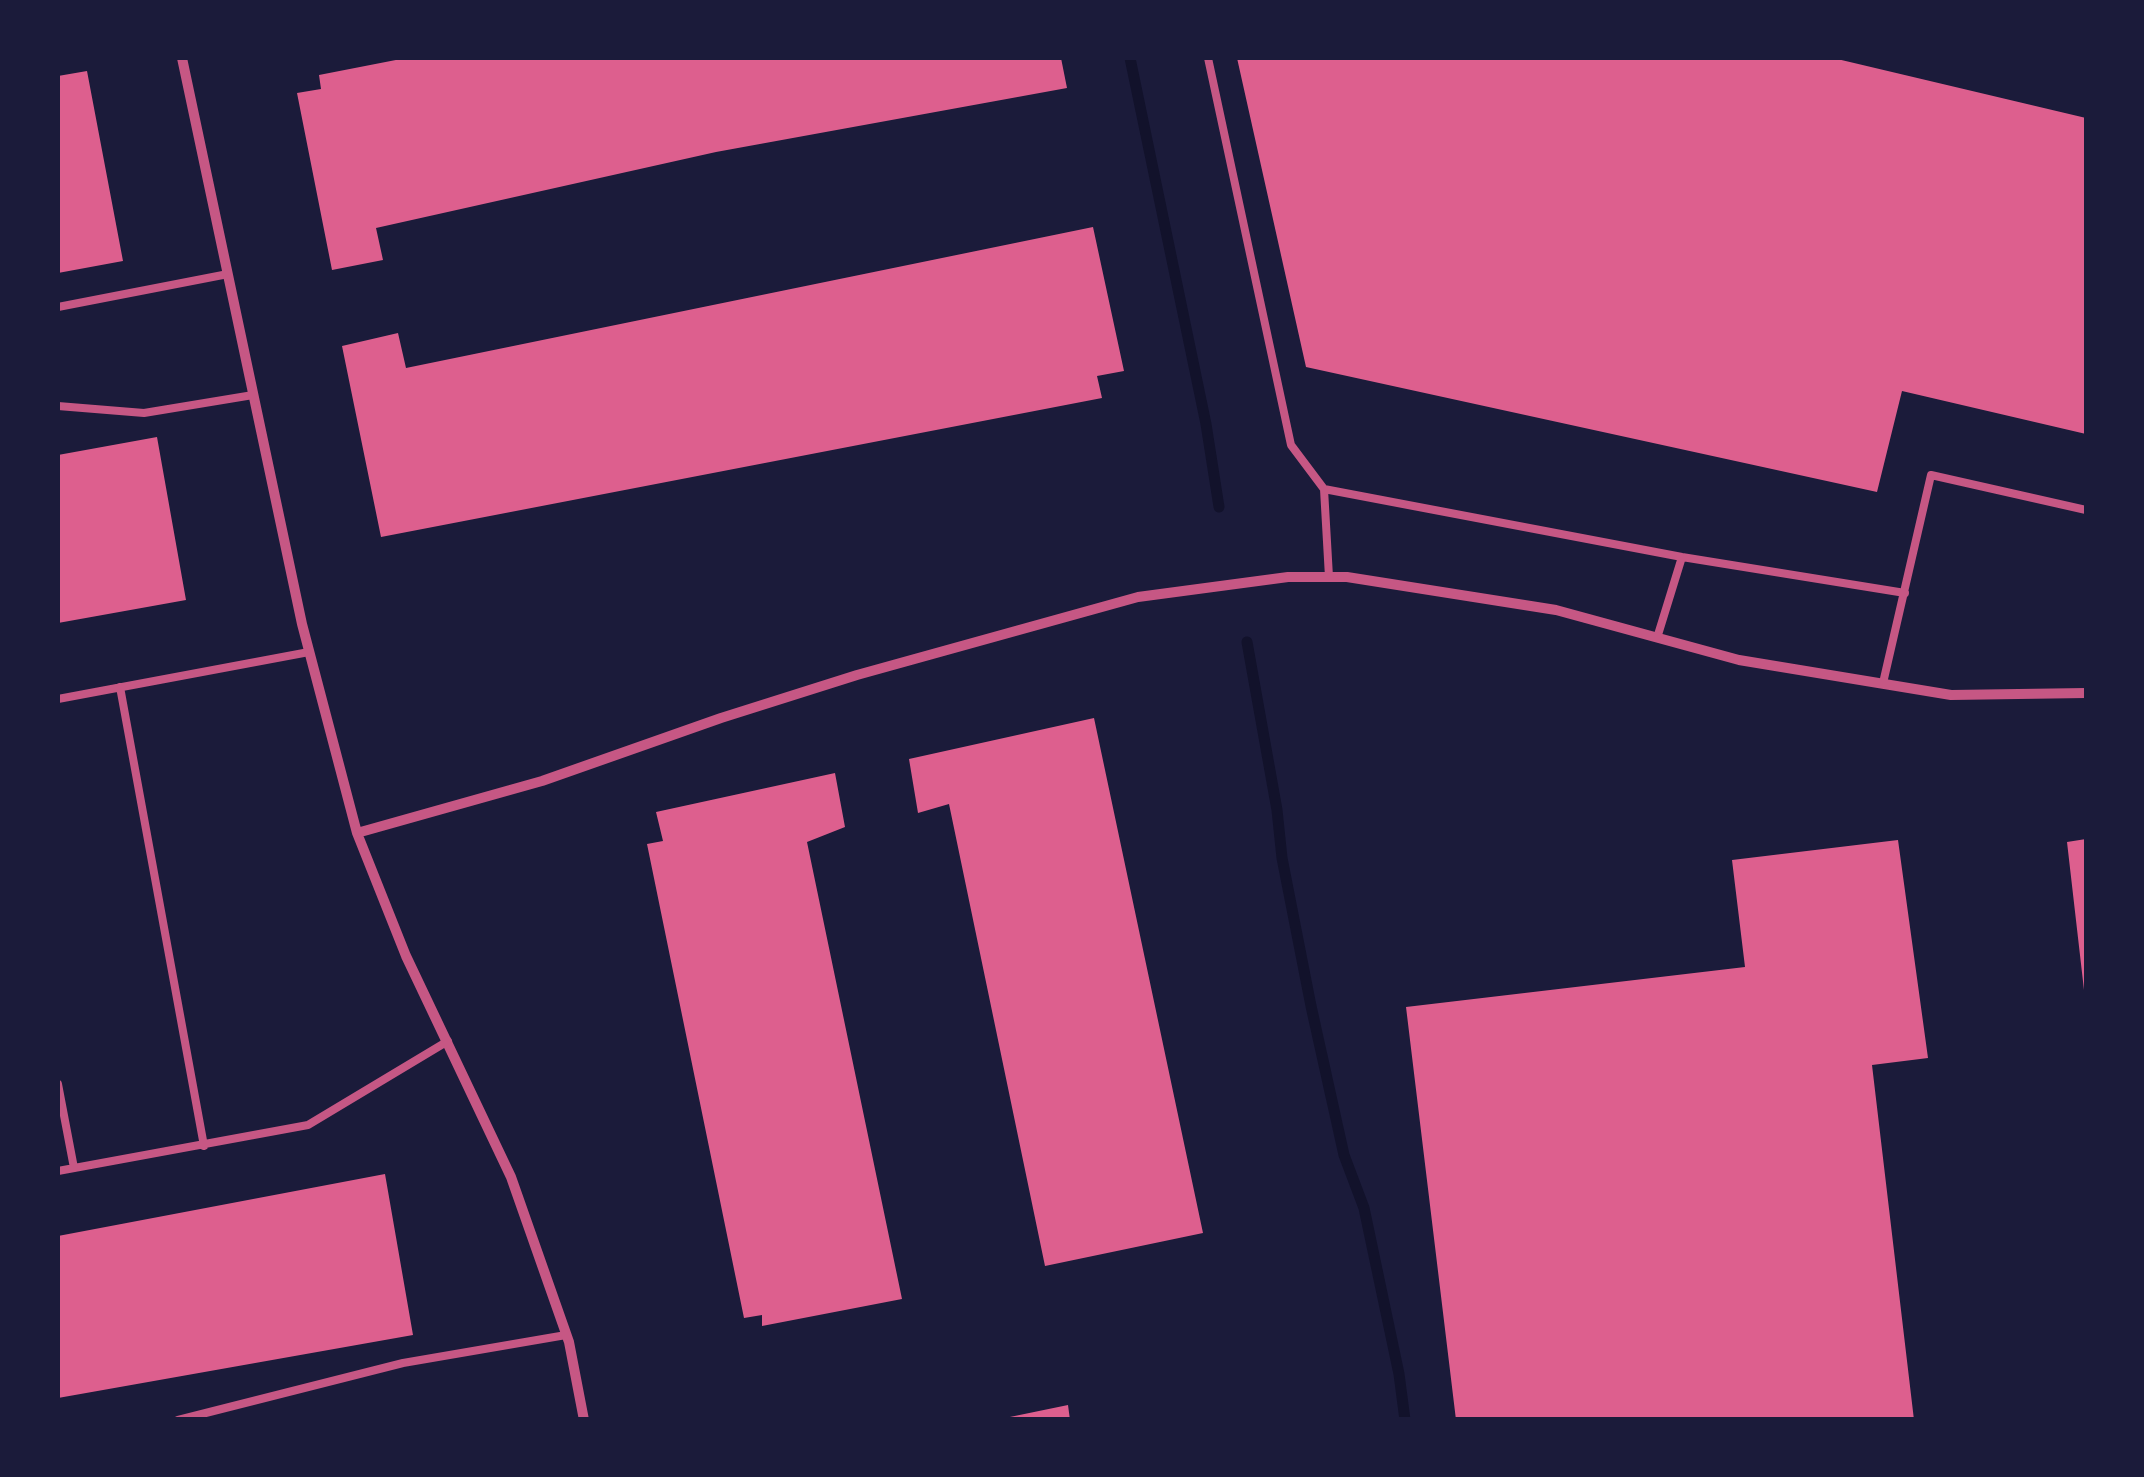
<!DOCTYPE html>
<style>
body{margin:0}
#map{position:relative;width:2144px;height:1477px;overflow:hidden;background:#1b1b3a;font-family:"Exo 2",sans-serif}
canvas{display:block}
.frame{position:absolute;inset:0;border:60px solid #1b1b3a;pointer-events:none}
</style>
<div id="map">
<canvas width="2144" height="1477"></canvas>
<div class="frame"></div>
</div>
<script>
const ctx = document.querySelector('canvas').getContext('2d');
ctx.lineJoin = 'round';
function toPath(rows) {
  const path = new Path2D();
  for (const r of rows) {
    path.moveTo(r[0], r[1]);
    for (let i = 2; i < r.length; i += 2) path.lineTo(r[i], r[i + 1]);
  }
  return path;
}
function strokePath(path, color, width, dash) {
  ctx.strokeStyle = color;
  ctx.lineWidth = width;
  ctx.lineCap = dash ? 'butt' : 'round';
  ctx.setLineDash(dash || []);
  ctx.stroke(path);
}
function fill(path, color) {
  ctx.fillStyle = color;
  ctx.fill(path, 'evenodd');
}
strokePath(toPath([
 [1130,58,1206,424,1219,507],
 [1247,642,1277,810,1282,858,1311,1006,1344,1155,1364,1208,1399,1374,1405,1420]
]), '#12122b', 11);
fill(toPath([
 [406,58,1061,58,1067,88,716,152,376,228,383,260,332,270,297,93,321,89,319,75],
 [1237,58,1833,58,2086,118,2086,434,1902,391,1877,492,1306,367],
 [87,71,123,261,58,273,58,76],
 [1093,227,1124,371,1097,376,1102,398,381,537,342,346,398,333,406,368],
 [157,437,186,600,58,623,58,455],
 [1094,718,1203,1233,1045,1266,949,804,918,813,909,759],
 [835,773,845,827,807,842,902,1299,762,1326,762,1315,744,1318,647,844,663,841,656,812],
 [2086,839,2086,990,2084,990,2067,842],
 [1898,840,1928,1058,1872,1065,1914,1420,1456,1420,1406,1007,1745,967,1732,860],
 [385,1174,413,1335,58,1398,58,1236],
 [1068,1405,1070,1420,1005,1420,1005,1418]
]), '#dd5f8e');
strokePath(toPath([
 [1208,58,1291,445,1324,489,1329,577],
 [58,307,228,274],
 [58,406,144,413,253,395],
 [1324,489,1682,557,1905,593],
 [1657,638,1682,557],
 [1883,683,1931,475,2086,510],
 [120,687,204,1146],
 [58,699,309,652],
 [58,1084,74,1168],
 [58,1171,308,1125,448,1041],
 [178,1420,403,1363,566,1335]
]), '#c65784', 8);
strokePath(toPath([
 [182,58,302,624,357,833,406,956,511,1177,569,1342,584,1420],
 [357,833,542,781,721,718,857,675,1138,597,1288,577,1347,577,1556,610,1739,660,1951,695,2086,693]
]), '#c65784', 10);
</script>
